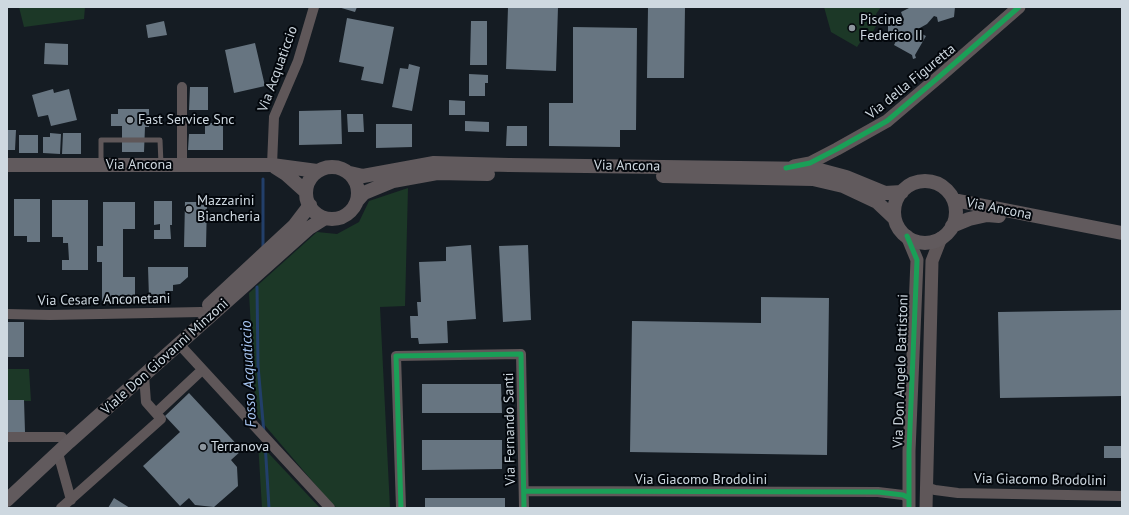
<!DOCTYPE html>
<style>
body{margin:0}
#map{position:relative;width:1129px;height:515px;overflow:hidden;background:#151c23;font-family:"PT Sans",sans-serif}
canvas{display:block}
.frame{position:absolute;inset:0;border:8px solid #ced8e0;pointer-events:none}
</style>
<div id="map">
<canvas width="1129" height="515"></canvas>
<div class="frame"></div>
</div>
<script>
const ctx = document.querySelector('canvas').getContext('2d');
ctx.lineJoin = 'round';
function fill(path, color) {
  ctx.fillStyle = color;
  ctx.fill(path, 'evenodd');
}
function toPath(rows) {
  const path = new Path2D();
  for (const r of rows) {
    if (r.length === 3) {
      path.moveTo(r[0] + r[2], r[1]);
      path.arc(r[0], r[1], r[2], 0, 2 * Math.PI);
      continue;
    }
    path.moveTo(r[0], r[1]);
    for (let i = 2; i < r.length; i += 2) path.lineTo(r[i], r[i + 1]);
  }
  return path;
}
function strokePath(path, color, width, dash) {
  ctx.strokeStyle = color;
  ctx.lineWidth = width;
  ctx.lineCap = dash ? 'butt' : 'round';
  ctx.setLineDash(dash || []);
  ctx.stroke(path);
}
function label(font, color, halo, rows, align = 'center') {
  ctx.font = font + ' "PT Sans",sans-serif';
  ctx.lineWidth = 4;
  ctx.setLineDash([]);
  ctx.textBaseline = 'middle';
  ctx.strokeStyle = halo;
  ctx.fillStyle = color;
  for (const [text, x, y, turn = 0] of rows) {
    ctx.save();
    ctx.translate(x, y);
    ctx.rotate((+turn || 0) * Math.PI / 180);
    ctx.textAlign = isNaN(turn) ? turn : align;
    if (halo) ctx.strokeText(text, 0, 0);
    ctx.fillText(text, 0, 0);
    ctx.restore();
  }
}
fill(toPath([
 [19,7,85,7,84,19,24,27],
 [824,7,881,7,876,14,877,17,880,18,879,21,876,20,873,21,877,24,868,41,863,38,857,47,831,32],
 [408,188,405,306,380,307,390,508,337,508,331,503,256,415,249,293,317,232,337,234,359,222,369,201],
 [7,369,29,369,31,401,7,401],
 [258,442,320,508,262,508]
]), '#1c3827');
strokePath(toPath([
 [263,249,263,179],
 [257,287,258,366,264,433],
 [265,442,269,508]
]), '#223f6a', 3);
fill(toPath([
 [338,7,357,7,355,12],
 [508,7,558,7,556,71,506,69],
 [648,7,685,7,684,78,647,78],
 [911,7,955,7,954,17,938,22,937,17,934,16,927,24,918,29,920,33,926,36,915,55,916,58,913,59,912,55,894,45,897,39,896,34,888,34,888,23,879,21,880,18,894,21,904,20,901,12],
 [347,18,394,27,383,84,361,80,364,67,339,62],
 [164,21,167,35,148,38,146,25],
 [471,21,487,21,487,65,470,65],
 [573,27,637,28,636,130,620,130,620,147,549,146,549,103,573,103],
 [45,43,68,44,68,65,44,64],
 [255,43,265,86,234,93,225,50],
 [409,64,420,67,412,111,392,107,400,68,408,69],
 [469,74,488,75,488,83,485,83,485,96,469,96],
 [190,87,208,87,208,110,189,110],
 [53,89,54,93,69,89,77,120,51,126,48,115,38,117,32,95],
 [449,100,465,101,465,115,449,115],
 [118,109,149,109,149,127,136,127,145,127,144,152,122,152,122,126,111,126,111,114,118,114],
 [341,110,342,144,299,145,299,111],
 [347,114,363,114,364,132,348,132],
 [465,121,489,122,489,132,465,131],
 [205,123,223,123,223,150,188,150,189,134,205,134],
 [376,124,412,124,412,147,376,148],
 [507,126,527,126,527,146,506,146],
 [8,130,16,130,15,150,7,150],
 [50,133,61,134,60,154,43,153,43,137,50,137],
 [63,133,81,133,81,154,62,154],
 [19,135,38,135,38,153,19,153],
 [14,199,40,199,40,242,27,242,27,236,14,236],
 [52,200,88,200,88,270,62,270,62,260,69,260,68,243,63,243,63,237,52,237],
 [154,201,172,201,172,225,170,225,171,239,154,239,154,230,160,230,160,224,154,225],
 [103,202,135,202,135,229,123,229,123,277,135,277,135,301,102,301,102,262,97,262,97,246,103,246],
 [185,202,207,202,206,247,184,247],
 [471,245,476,319,447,321,448,343,419,344,418,338,411,338,410,316,418,316,417,302,421,302,419,262,446,261,446,247],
 [528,245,531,320,503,322,499,246],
 [148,267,188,267,188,277,180,284,173,285,173,291,165,291,166,298,149,298],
 [761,297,829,298,827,455,630,452,632,321,761,323],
 [1122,310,1122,396,1000,398,998,312],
 [7,322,24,322,24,357,7,357],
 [422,384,501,384,502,413,422,413],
 [189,393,242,450,231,460,237,467,238,486,214,507,195,505,189,498,180,506,143,466,180,432,165,416],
 [7,400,24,400,25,432,7,432],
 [422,440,502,440,502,469,422,470],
 [1104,446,1122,446,1122,458,1104,458],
 [114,498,130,508,108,508],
 [425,498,505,498,505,508,425,508]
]), '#677581');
strokePath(toPath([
 [101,164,101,140,160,140,161,164]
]), '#5f5759', 5);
strokePath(toPath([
 [182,87,182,165],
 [272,165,274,117,298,61,314,7],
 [7,314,50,315,201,312],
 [179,344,330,508],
 [156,413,202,370],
 [7,437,62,437],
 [58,453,71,500],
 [926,487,935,490,958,493,1122,496],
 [524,491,878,492,903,495,909,498],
 [61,508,161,419,146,402,144,375],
 [401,508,396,356,521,354,524,508]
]), '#5f5759', 10);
strokePath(toPath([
 [794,166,810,163,837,149,887,121,940,76,1019,7],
 [907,236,917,260,909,451,909,508],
 [926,508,932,261,941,238]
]), '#5f5759', 13);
strokePath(toPath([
 [7,165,272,165,317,171],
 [332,193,26],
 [275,167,286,174,306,192],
 [350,173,363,176,434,163,509,165,816,169,846,177,885,193,902,192],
 [663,176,813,179,843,186,877,202,895,219],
 [925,212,31],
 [954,200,1122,233],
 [357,201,364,193,393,181,437,173,488,174],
 [952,226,969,219,987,215,999,216],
 [209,305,294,226,310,205],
 [7,500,69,442,309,228,325,218]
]), '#615a5d', 14);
strokePath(toPath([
 [786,168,810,163,837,149,887,121,940,76,1019,7],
 [907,236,917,260,909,451,909,508],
 [524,491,878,492,903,495,909,498],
 [401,508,396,356,521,354,524,508]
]), '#1a9f57', 5);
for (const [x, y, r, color] of [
 [852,28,4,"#8d969e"],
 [130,120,4,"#8d969e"],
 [189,209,4,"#8d969e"],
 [203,447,4,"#8d969e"]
]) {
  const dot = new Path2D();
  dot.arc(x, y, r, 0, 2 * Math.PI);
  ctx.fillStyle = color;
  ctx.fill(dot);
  strokePath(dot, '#03070c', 1.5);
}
label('14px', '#ced8e0', '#03070c', [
 ["Piscine",860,20],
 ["Federico II",860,36],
 ["Fast Service Snc",138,120],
 ["Mazzarini",197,201],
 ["Biancheria",197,217],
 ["Terranova",211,447]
], 'left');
label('14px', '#ced8e0', '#03070c', [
 ["Via Acquaticcio",278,69,-70],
 ["Via della Figuretta",911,82,-39],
 ["Via Ancona",139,165],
 ["Via Ancona",627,166,1],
 ["Via Ancona",999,209,11],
 ["Via Cesare Anconetani",104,300,-1],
 ["Viale Don Giovanni Minzoni",165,357,-42],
 ["Via Don Angelo Battistoni",901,371,-88],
 ["Via Fernando Santi",510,429,-91],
 ["Via Giacomo Brodolini",701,480],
 ["Via Giacomo Brodolini",1040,480,1]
]);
label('italic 15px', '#a7c5f1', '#03070c', [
 ["Fosso Acquaticcio",249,374,-93]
]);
</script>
